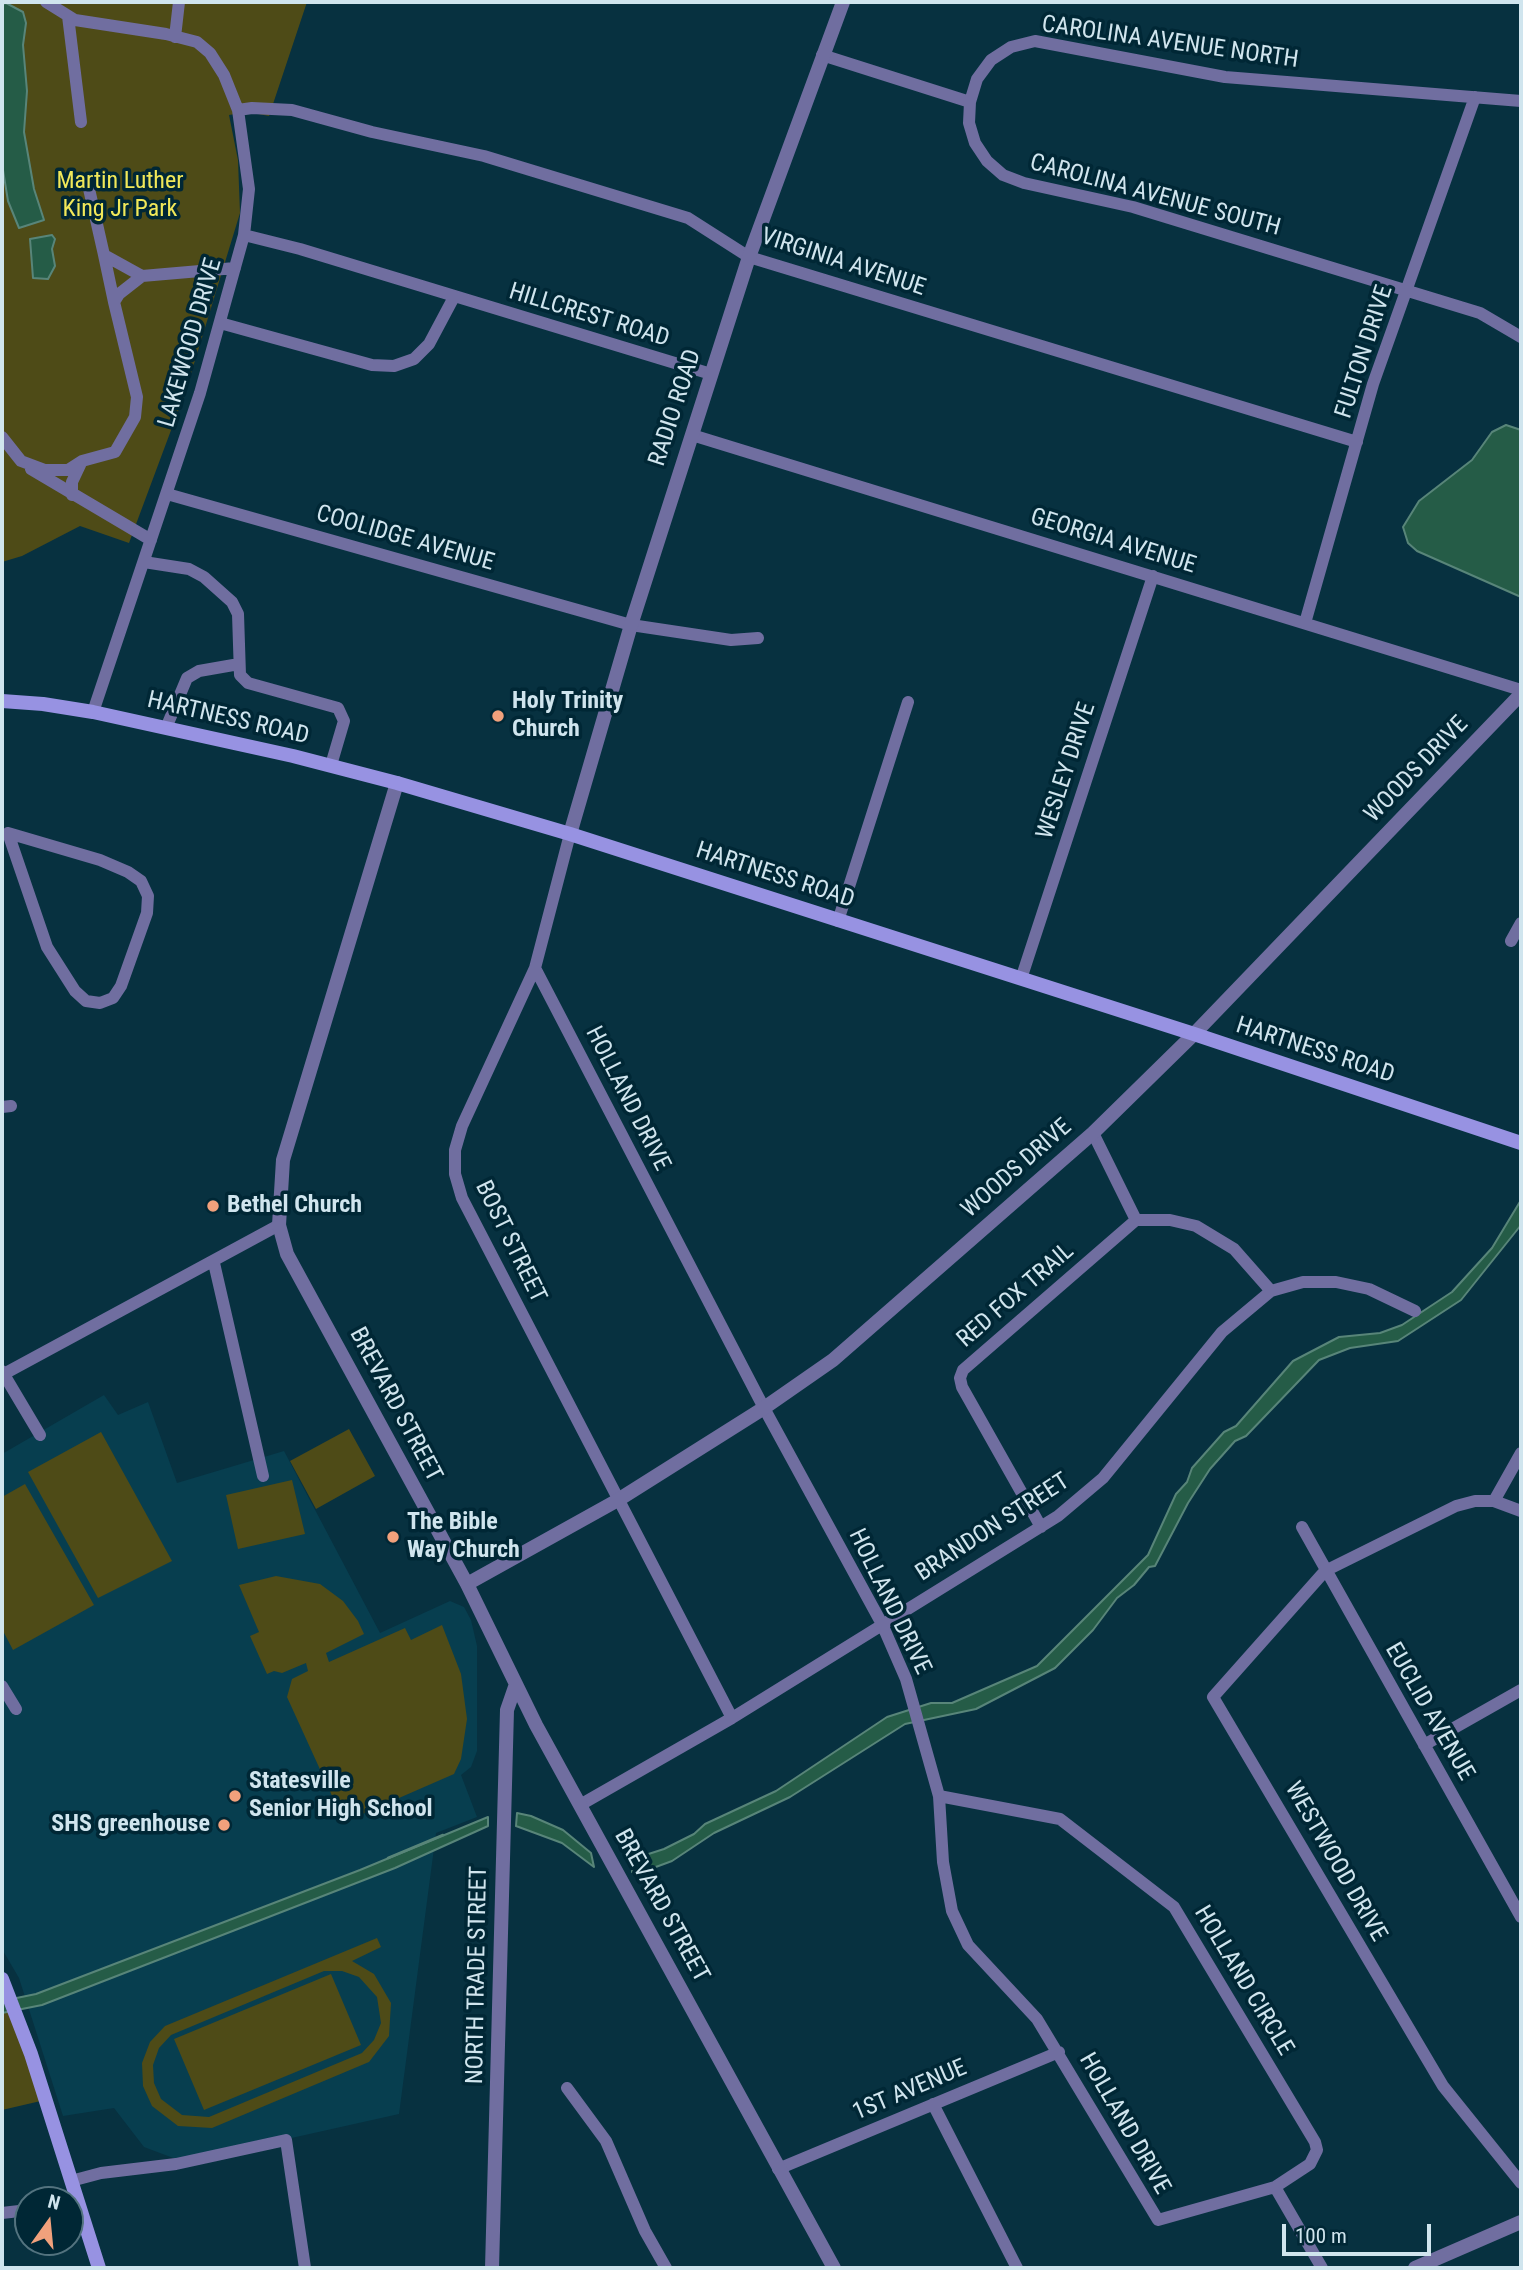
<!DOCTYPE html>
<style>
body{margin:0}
#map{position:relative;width:1523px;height:2270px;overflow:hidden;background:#073140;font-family:"Roboto Condensed",sans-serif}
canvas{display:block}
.frame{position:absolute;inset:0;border:4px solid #d0e5ee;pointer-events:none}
.north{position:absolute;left:14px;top:2186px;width:70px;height:70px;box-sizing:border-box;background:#002735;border:2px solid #53737f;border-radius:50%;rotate:15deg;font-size:19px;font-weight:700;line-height:28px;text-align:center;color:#d0e5ee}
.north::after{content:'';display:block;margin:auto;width:24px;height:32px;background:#f1a17c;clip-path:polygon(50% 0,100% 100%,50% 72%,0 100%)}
.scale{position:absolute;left:1282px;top:2224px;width:149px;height:32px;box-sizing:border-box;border:4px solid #d0e5ee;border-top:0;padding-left:9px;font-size:21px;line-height:24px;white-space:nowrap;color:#d0e5ee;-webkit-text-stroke:5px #002735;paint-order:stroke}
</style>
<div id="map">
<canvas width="1523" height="2270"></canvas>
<div class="frame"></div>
<div class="north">N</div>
<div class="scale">100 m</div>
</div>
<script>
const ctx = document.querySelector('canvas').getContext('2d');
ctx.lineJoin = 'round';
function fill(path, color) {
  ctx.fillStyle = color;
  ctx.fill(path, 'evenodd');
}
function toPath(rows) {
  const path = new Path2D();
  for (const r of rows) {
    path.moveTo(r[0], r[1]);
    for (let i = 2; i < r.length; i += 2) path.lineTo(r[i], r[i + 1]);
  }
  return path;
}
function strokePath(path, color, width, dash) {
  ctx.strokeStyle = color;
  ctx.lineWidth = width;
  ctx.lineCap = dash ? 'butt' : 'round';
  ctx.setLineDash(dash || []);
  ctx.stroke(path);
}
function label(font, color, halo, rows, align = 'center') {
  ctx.font = font + ' "Roboto Condensed",sans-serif';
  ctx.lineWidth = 7;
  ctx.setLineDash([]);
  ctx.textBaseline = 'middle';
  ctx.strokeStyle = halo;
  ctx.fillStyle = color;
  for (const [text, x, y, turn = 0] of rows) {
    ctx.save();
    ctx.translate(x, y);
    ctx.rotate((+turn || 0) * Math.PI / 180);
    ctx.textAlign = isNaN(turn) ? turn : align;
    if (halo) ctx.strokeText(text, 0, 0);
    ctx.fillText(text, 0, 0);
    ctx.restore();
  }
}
fill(toPath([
 [104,1395,118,1415,148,1402,177,1483,284,1451,380,1633,450,1601,464,1607,471,1620,477,1646,477,1751,471,1767,461,1775,477,1817,436,1833,399,2114,184,2162,144,2147,114,2108,63,2116,19,1978,2,1949,2,1454]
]), '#073e4f');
fill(toPath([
 [2,2,307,2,269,116,248,112,229,115,238,160,240,213,186,390,129,543,80,526,22,556,2,562],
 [349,1429,375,1476,316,1509,290,1461],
 [101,1432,172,1561,98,1598,28,1472],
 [292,1480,305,1534,238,1549,226,1495],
 [25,1484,94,1605,13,1650,2,1629,2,1497],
 [276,1576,320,1584,343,1601,358,1621,364,1634,326,1653,329,1662,405,1628,411,1640,442,1625,461,1674,467,1719,461,1759,454,1774,344,1822,287,1697,292,1679,308,1671,306,1663,282,1673,274,1671,267,1674,250,1636,259,1632,239,1585],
 [377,1938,381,1947,352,1961,374,1974,391,2003,389,2036,369,2062,212,2128,178,2126,152,2106,143,2086,142,2063,150,2042,165,2026],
 [324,1971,342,1971,359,1977,377,1997,381,2023,374,2040,362,2053,209,2117,182,2115,161,2099,154,2083,153,2065,159,2048,171,2035],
 [331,1974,361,2045,204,2110,174,2039],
 [2,1998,45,2100,2,2110]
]), '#4e4b17');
const water = toPath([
 [6,3,23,12,26,23,23,45,27,91,24,132,34,189,44,220,19,228,8,201,2,164,2,4,6,3],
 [52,235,55,239,52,249,55,266,48,279,33,278,30,239,52,235],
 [1506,425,1521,430,1521,597,1417,551,1408,543,1403,527,1419,501,1472,460,1492,432,1506,425],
 [1521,1200,1521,1225,1461,1300,1398,1341,1350,1348,1319,1360,1246,1436,1235,1441,1210,1469,1188,1503,1155,1566,1149,1567,1134,1585,1117,1598,1093,1630,1055,1668,976,1709,905,1724,790,1797,714,1833,672,1861,645,1871,632,1872,633,1859,664,1849,694,1834,705,1824,776,1791,887,1717,931,1703,952,1703,1037,1666,1148,1555,1176,1494,1187,1482,1192,1468,1224,1432,1236,1426,1293,1361,1339,1337,1380,1333,1402,1325,1452,1292,1492,1248,1521,1200],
 [517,1813,531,1816,563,1830,591,1853,594,1867,562,1843,516,1826,517,1813],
 [488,1817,488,1826,395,1868,42,2005,2,2013,2,2001,36,1994,360,1870,488,1817]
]);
fill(water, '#255c47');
strokePath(water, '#588579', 2);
strokePath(toPath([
 [388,1858,443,1835]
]), '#588579', 2.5);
strokePath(toPath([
 [46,2,75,20,166,34,197,42,210,53,224,75,238,110,249,189,244,235,200,393,93,712],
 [68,16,81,122],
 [175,37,179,2],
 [822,55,970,102],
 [1521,101,1225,77,1035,41,1011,47,991,60,977,79,970,102,969,123,975,143,987,161,1003,175,1024,183,1133,207,1480,313,1521,337],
 [238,110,252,108,292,110,372,132,484,156,688,218,749,257,1357,442],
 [87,180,104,255,142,276],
 [244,235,300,249,711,374],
 [104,255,114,302],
 [220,323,372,365,394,366,414,359,429,344,454,297],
 [692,435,1521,690],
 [2,437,21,461,45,470,68,470,82,461,115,452,135,417,137,397,114,302,119,294,142,276,235,268],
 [31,469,151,540],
 [167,494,631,625,731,640,758,638],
 [72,495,72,482,81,463],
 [144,562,189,569,204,577,232,602,238,614,240,675,248,683,338,708,344,721,331,765],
 [1305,623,1373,384,1475,97],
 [166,728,187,678,199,671,239,664],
 [8,833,100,860,128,872,141,881,148,896,147,913,121,986,113,998,100,1003,86,1001,75,991,47,947,8,833],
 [570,834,535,968,462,1126,455,1150,455,1174,462,1198,732,1718],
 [838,921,908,702],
 [1511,941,1521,923],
 [535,968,764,1408,882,1624,906,1679,939,1796,943,1862,952,1911,968,1945,1037,2019,1158,2220,1275,2187,1310,2164,1317,2150,1315,2142,1174,1907,1060,1819,939,1796],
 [1021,979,1153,576],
 [2,1107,11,1106],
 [1093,1133,1136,1220,1170,1220,1196,1226,1234,1249,1271,1291,1303,1282,1336,1282,1369,1289,1415,1311],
 [214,1263,263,1476],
 [2,1371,40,1435],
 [2,1375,279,1225],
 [1494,1501,1521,1453],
 [1521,1511,1494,1501,1475,1501,1456,1506,1325,1571,1213,1697,1443,2086,1521,2183],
 [1041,1527,962,1387,960,1378,963,1370,1136,1220],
 [1302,1527,1521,1917],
 [2,1686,16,1709],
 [1424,1745,1521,1690],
 [580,1805,732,1718,1058,1516,1103,1478,1222,1332,1271,1291],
 [567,2088,606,2141,645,2231,666,2268],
 [933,2104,1017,2268],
 [778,2169,1059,2052],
 [71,2181,101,2173,176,2164,286,2140,305,2268],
 [1275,2187,1322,2268],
 [2,2213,28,2210]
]), '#706ea0', 12);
strokePath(toPath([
 [397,783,283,1160,279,1225,287,1254,467,1584,536,1725,834,2268],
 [570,834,631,625,749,257,843,2],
 [467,1584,618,1500,764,1408,833,1360,1093,1133,1194,1034,1521,694],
 [492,2268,507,1710,516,1684],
 [1415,2268,1521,2222]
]), '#706ea0', 14);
strokePath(toPath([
 [2,701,43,704,93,712,293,756,397,783,570,834,1194,1034,1521,1143],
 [2,1979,31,2054,99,2268]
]), '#9792e2', 14);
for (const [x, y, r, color] of [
 [498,716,7,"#f1a17c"],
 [213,1206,7,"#f1a17c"],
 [393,1537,7,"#f1a17c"],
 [235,1796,7,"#f1a17c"],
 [224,1825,7,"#f1a17c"]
]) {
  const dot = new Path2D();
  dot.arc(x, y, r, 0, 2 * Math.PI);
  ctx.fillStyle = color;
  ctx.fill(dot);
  strokePath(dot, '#002735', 2.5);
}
label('24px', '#d0e5ee', '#002735', [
 ["CAROLINA AVENUE NORTH",1170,43,8],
 ["CAROLINA AVENUE SOUTH",1155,196,15],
 ["VIRGINIA AVENUE",843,263,18],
 ["HILLCREST ROAD",589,316,17],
 ["LAKEWOOD DRIVE",191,343,-74],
 ["FULTON DRIVE",1365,352,-72],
 ["RADIO ROAD",676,408,-72],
 ["COOLIDGE AVENUE",405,539,16],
 ["GEORGIA AVENUE",1113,542,17],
 ["HARTNESS ROAD",228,719,13],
 ["WOODS DRIVE",1417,770,-46],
 ["WESLEY DRIVE",1067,771,-72],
 ["HARTNESS ROAD",775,876,18],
 ["HARTNESS ROAD",1315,1051,18],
 ["HOLLAND DRIVE",627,1099,63],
 ["WOODS DRIVE",1017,1169,-41],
 ["BOST STREET",510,1242,64],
 ["RED FOX TRAIL",1016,1296,-41],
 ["BREVARD STREET",395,1405,62],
 ["BRANDON STREET",993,1528,-33],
 ["HOLLAND DRIVE",889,1602,64],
 ["EUCLID AVENUE",1429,1712,60],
 ["WESTWOOD DRIVE",1335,1862,60],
 ["BREVARD STREET",661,1906,61],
 ["NORTH TRADE STREET",478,1975,-89],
 ["HOLLAND CIRCLE",1243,1981,59],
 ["1ST AVENUE",910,2091,-23],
 ["HOLLAND DRIVE",1124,2124,60]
]);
label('24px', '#f1e859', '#002735', [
 ["Martin Luther",120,182],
 ["King Jr Park",120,210]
]);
label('bold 24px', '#d0e5ee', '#002735', [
 ["Holy Trinity",512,702],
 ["Church",512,730],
 ["Bethel Church",227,1206],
 ["The Bible",407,1523],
 ["Way Church",407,1551],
 ["Statesville",249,1782],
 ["Senior High School",249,1810],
 ["SHS greenhouse",210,1825,"right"]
], 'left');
</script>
